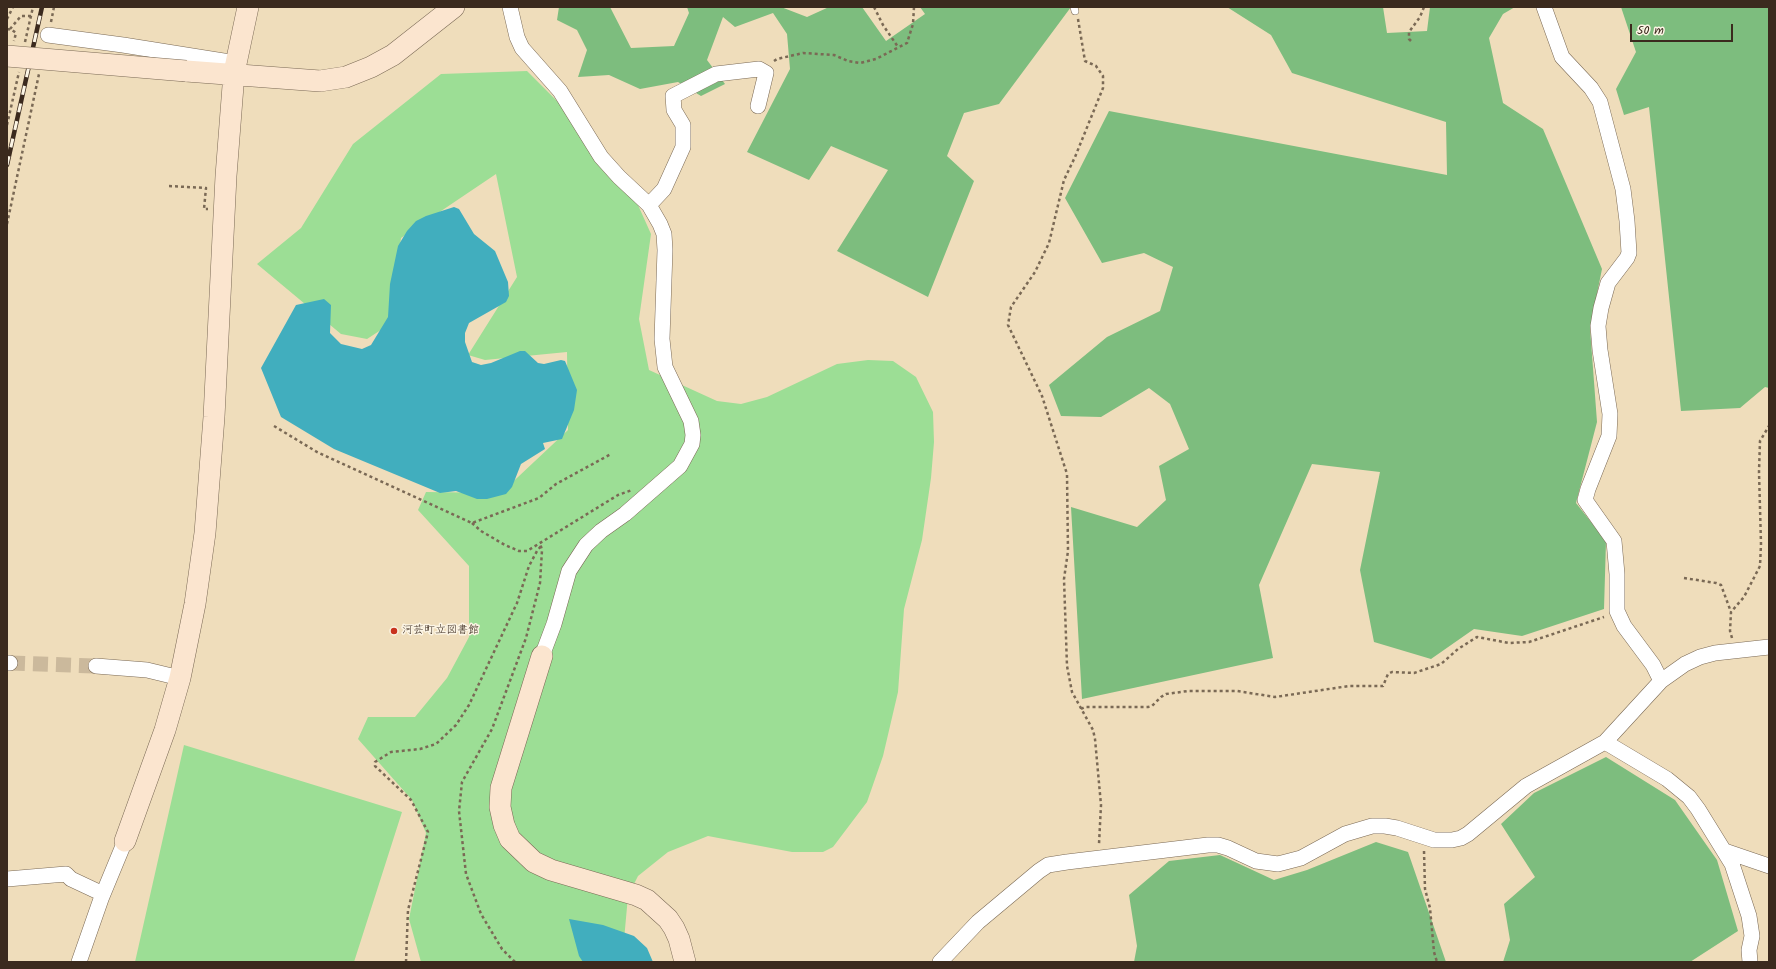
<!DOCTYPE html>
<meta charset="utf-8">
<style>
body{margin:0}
#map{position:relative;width:1776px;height:969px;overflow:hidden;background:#efddbb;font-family:Kalam,sans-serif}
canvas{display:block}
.frame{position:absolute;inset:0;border:8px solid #3b2a1e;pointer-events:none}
.scale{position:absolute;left:1630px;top:24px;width:103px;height:18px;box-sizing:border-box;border:2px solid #3b2a1e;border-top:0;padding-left:5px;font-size:12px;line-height:14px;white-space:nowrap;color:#3b2a1e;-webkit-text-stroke:3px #fcf5e5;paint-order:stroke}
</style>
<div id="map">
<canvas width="1776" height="969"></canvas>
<div class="frame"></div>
<div class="scale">50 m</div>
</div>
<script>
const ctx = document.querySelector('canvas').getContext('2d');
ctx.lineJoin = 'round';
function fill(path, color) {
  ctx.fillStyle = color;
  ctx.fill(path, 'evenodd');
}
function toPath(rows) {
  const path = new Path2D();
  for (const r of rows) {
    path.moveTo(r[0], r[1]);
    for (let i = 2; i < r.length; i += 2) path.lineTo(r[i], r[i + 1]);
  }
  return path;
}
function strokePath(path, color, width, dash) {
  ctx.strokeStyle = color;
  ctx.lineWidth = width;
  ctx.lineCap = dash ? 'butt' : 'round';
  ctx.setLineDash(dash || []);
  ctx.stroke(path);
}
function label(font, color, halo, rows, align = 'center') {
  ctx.font = font + ' Kalam,"Klee One",sans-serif';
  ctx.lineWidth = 3;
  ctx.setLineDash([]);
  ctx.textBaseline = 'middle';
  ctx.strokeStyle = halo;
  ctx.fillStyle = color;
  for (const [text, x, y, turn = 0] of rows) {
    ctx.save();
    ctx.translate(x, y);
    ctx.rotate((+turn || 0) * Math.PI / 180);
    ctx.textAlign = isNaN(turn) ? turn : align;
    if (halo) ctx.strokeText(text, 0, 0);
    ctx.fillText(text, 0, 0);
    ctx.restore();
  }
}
fill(toPath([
 [527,71,562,106,625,176,651,234,639,319,649,370,717,401,741,404,767,397,837,364,868,360,893,361,916,377,933,412,934,442,931,478,922,540,904,609,898,692,883,756,867,802,833,847,823,852,792,852,708,836,668,852,638,876,628,896,622,962,421,962,409,919,426,833,412,800,358,739,368,717,415,717,447,678,469,637,469,566,418,510,426,492,501,493,568,430,567,352,485,360,468,355,517,277,496,174,401,238,390,324,367,339,341,334,257,264,301,228,353,144,441,74],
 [184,745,402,812,354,962,135,962]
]), '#9cde95');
fill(toPath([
 [559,7,610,7,631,48,674,46,689,13,687,7,781,7,807,17,829,7,862,7,886,41,925,14,920,7,1071,7,999,104,964,113,947,156,974,181,928,297,837,251,888,170,831,146,809,180,747,152,790,69,787,34,773,13,735,27,723,17,707,60,725,84,701,96,678,82,640,89,609,75,578,77,587,50,577,30,557,20],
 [1227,7,1383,7,1387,33,1427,31,1430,7,1515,7,1503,14,1489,38,1503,103,1543,129,1602,269,1590,328,1597,422,1576,503,1606,541,1604,609,1522,636,1474,629,1431,659,1374,642,1360,570,1380,472,1312,464,1259,585,1273,658,1082,699,1071,507,1137,527,1166,500,1159,466,1189,449,1170,404,1149,388,1101,417,1061,416,1049,385,1107,337,1160,311,1173,267,1144,253,1102,263,1065,198,1109,111,1447,175,1446,122,1292,73,1271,35],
 [1621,7,1769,7,1769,388,1765,387,1740,408,1681,411,1649,107,1624,115,1616,89,1636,52],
 [1606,757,1675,800,1717,860,1738,931,1690,962,1503,962,1510,940,1504,904,1535,877,1501,824,1534,793],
 [1376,842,1408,852,1446,962,1134,962,1137,946,1129,895,1169,861,1220,855,1274,880,1307,870]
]), '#7dbd7e');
fill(toPath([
 [454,207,459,209,474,234,495,251,508,282,509,296,506,302,469,323,465,333,465,342,472,362,481,365,491,363,520,351,525,351,538,363,544,364,561,360,565,361,577,390,574,410,562,439,543,443,545,449,521,464,512,487,506,494,487,499,477,499,456,491,440,493,334,449,281,417,261,368,296,305,324,299,331,305,330,333,341,344,362,349,371,345,388,317,390,284,398,246,407,231,416,221,426,216],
 [569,919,603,925,634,936,647,948,653,962,583,962,579,956]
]), '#41aebe');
strokePath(toPath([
 [10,663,96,666]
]), '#cbb99c', 15, [15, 8]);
const lane = toPath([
 [1074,7,1075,11]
]);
const street = toPath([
 [510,7,517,37,522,48,560,91,601,157,619,177,649,205,660,224,664,234,665,250,662,339,665,367,691,421,693,435,692,444,680,466,625,514,601,531,586,545,569,571,554,624,542,656],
 [1544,7,1562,57,1591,88,1600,102,1623,189,1627,221,1629,253,1627,258,1608,283,1601,308,1598,326,1600,350,1610,414,1609,436,1588,489,1585,500,1614,541,1617,574,1617,611,1624,626,1653,665,1661,681],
 [48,35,123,45,236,63],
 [649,205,664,189,683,147,683,125,674,110,673,96,716,74,759,69,766,73,758,106],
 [7,663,10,663],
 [96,666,147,670,180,678],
 [1605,742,1667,779,1689,797,1698,809,1732,864,1749,916,1752,936,1749,950,1750,962],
 [1725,851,1769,866],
 [7,879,66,874,71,879,103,894],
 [79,962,101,899,125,841],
 [940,962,978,922,1039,871,1048,865,1067,862,1208,845,1218,845,1228,848,1256,861,1278,864,1301,858,1345,834,1372,826,1385,826,1397,828,1434,840,1452,840,1461,838,1468,834,1526,786,1605,742,1661,681,1685,664,1700,657,1715,653,1769,647]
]);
const secondary = toPath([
 [186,71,320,81,346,77,371,67,393,55,454,7],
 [542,656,501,788,500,807,504,825,510,839,534,862,551,870,636,895,647,900,668,919,674,928,679,939,685,962],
 [125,841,165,730,180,678,195,604,205,533,214,417,226,176,234,73,248,7]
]);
strokePath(lane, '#7a6955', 8);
strokePath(street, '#7a6955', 16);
strokePath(secondary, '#7a6955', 22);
strokePath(toPath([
 [874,7,883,25,898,47],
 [7,19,13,7],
 [1078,19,1085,61,1096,66,1103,76,1103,88,1075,157,1064,180,1049,243,1035,272,1011,307,1008,325,1042,396,1067,474,1068,551,1064,579,1067,666,1072,692,1093,730,1095,739,1101,805,1099,844],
 [51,22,54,7],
 [7,29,12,30,16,33,14,41],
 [10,29,21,16,31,16],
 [1411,41,1409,39,1409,32,1420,17,1424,7],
 [25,42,33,7],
 [774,61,777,59,803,53,834,55,848,61,860,63,876,59,907,43,913,24,914,7],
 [7,125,19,72],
 [169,186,206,188,204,209,208,209],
 [7,224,39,74],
 [274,426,317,452,472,523,539,498,556,484,611,454],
 [472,523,481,531,505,545,519,551,527,551,618,495,632,490],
 [1684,578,1716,583,1721,585,1731,612],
 [1732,638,1730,631,1731,612,1744,597,1760,566,1761,544,1759,472,1760,441,1769,426],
 [1081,709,1085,707,1148,707,1152,706,1161,697,1166,694,1188,691,1237,691,1275,697,1349,686,1383,686,1388,674,1392,672,1414,673,1441,664,1458,649,1477,637,1509,643,1529,642,1604,617],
 [1424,851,1425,889,1430,908,1434,952,1437,962],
 [406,962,408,910,428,832,411,800,375,766,375,762,391,752,420,749,436,744,456,725,469,705,517,603,529,566,537,551,541,546],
 [515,962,502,949,481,914,466,874,459,811,462,782,492,729,526,638,540,583,542,550,540,543]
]), '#7a6955', 2.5, [3, 3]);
strokePath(lane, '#fff', 7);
strokePath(street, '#fff', 15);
strokePath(secondary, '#fbe5cf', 21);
const rail = toPath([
 [7,165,42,7]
]);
strokePath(rail, '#3b2a1e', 4.5);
strokePath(rail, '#fcf5e5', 3, [9]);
const secondaryBridge = toPath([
 [7,56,186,71]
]);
strokePath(secondaryBridge, '#7a6955', 22, []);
strokePath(secondaryBridge, '#fbe5cf', 21);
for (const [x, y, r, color] of [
 [394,631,4,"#c8321e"]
]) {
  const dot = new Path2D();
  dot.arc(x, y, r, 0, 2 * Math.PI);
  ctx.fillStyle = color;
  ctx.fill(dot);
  strokePath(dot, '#fcf5e5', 1.5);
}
label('11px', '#3b2a1e', '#fcf5e5', [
 ["河芸町立図書館",402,631]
], 'left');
</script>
